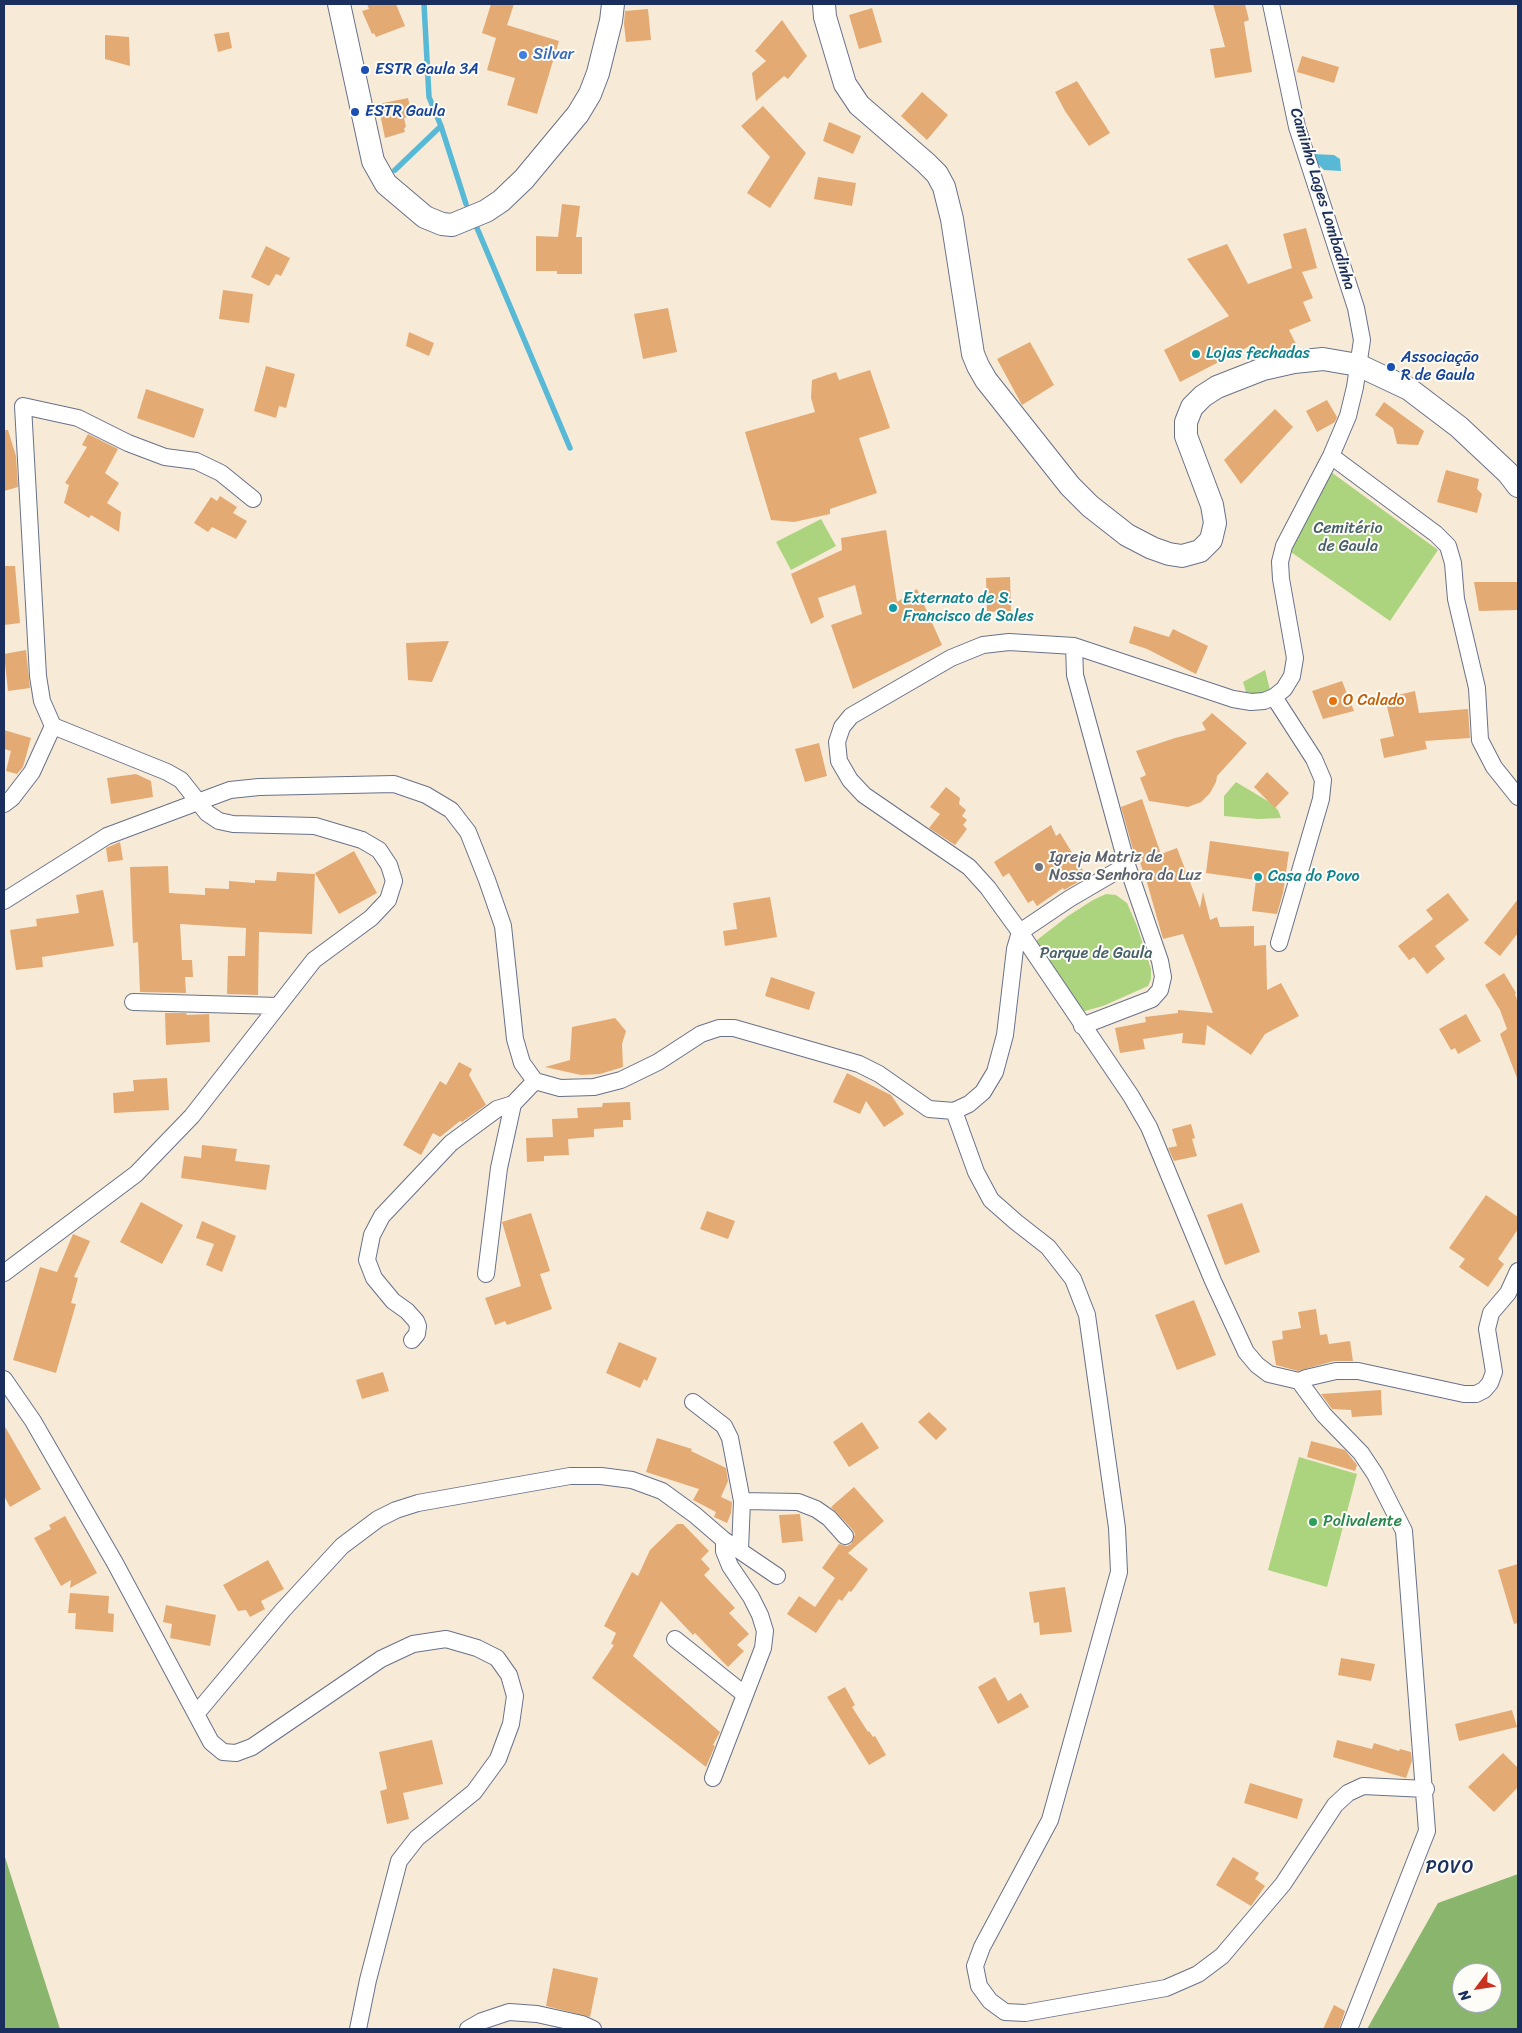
<!DOCTYPE html>
<meta charset="utf-8">
<style>
body{margin:0}
#map{position:relative;width:1522px;height:2033px;overflow:hidden;background:#f7ebd8;font-family:Sriracha,sans-serif}
canvas{display:block}
.frame{position:absolute;inset:0;border:5px solid #1b2f5e;pointer-events:none}
.north{position:absolute;left:1452px;top:1963px;width:50px;height:50px;box-sizing:border-box;background:#fdfcf7;border:1px solid #a3aaba;border-radius:50%;rotate:239deg;font-size:14px;font-weight:700;line-height:20px;text-align:center;color:#1b2f5e}
.north::after{content:'';display:block;margin:auto;width:18px;height:22px;background:#c8321e;clip-path:polygon(50% 0,100% 100%,50% 72%,0 100%)}
</style>
<div id="map">
<canvas width="1522" height="2033"></canvas>
<div class="frame"></div>
<div class="north">N</div>
</div>
<script>
const ctx = document.querySelector('canvas').getContext('2d');
ctx.lineJoin = 'round';
function fill(path, color) {
  ctx.fillStyle = color;
  ctx.fill(path, 'evenodd');
}
function toPath(rows) {
  const path = new Path2D();
  for (const r of rows) {
    path.moveTo(r[0], r[1]);
    for (let i = 2; i < r.length; i += 2) path.lineTo(r[i], r[i + 1]);
  }
  return path;
}
function strokePath(path, color, width, dash) {
  ctx.strokeStyle = color;
  ctx.lineWidth = width;
  ctx.lineCap = dash ? 'butt' : 'round';
  ctx.setLineDash(dash || []);
  ctx.stroke(path);
}
function label(font, color, halo, rows, align = 'center') {
  ctx.font = font + ' Sriracha,sans-serif';
  ctx.lineWidth = 4;
  ctx.setLineDash([]);
  ctx.textBaseline = 'middle';
  ctx.strokeStyle = halo;
  ctx.fillStyle = color;
  for (const [text, x, y, turn = 0] of rows) {
    ctx.save();
    ctx.translate(x, y);
    ctx.rotate((+turn || 0) * Math.PI / 180);
    ctx.textAlign = isNaN(turn) ? turn : align;
    if (halo) ctx.strokeText(text, 0, 0);
    ctx.fillText(text, 0, 0);
    ctx.restore();
  }
}
fill(toPath([
 [1331,472,1438,550,1390,621,1288,550],
 [821,519,836,546,791,570,776,542],
 [1265,670,1270,690,1259,694,1246,692,1243,682],
 [1236,782,1271,803,1278,810,1281,818,1258,819,1224,816,1224,796],
 [1106,894,1116,895,1127,903,1137,926,1151,969,1151,979,1148,986,1103,1006,1085,1011,1077,1007,1037,946,1037,940,1068,916,1093,900],
 [1299,1457,1357,1474,1327,1587,1268,1570]
]), '#acd37d');
fill(toPath([
 [4,1854,60,2029,4,2029],
 [1518,1874,1518,2029,1367,2029,1438,1903],
 [1462,1973,1492,1973,1492,2003,1462,2003]
]), '#89b56c');
fill(toPath([
 [1313,154,1334,155,1340,159,1341,171,1324,170,1316,162]
]), '#58b9d7');
strokePath(toPath([
 [424,4,429,97,441,126,466,204],
 [395,170,441,126],
 [477,228,570,448]
]), '#58b9d7', 5.5);
fill(toPath([
 [367,4,396,4,405,26,376,37,374,33,372,34,362,11,369,9],
 [491,4,514,4,507,25,559,41,537,114,507,105,515,78,487,70,496,38,482,33],
 [1213,4,1245,4,1249,20,1244,22,1252,72,1215,78,1210,49,1225,47],
 [872,8,882,42,859,49,849,15],
 [648,9,651,40,626,42,624,24,625,11],
 [782,20,807,56,788,79,784,76,756,101,752,73,766,61,755,51],
 [229,32,232,48,218,52,214,34],
 [105,35,129,37,130,66,105,59],
 [1302,56,1339,67,1334,83,1297,72],
 [1077,81,1110,133,1089,146,1065,111,1055,92],
 [922,92,948,115,927,140,901,116],
 [408,98,412,116,404,118,406,127,404,128,405,132,385,138,378,104],
 [763,106,806,153,770,208,747,193,770,157,741,126],
 [829,122,861,136,853,154,823,141],
 [818,177,856,183,852,206,814,199],
 [562,204,580,206,576,237,582,237,582,274,557,274,557,271,536,271,536,236,558,237],
 [1306,228,1317,268,1302,272,1313,298,1303,302,1311,321,1289,330,1297,346,1255,357,1248,347,1180,382,1164,350,1229,316,1187,259,1227,244,1248,284,1292,268,1283,234],
 [266,246,290,258,281,276,276,274,269,286,251,277],
 [223,290,253,294,249,323,219,319],
 [668,308,677,352,643,359,634,314],
 [409,332,434,343,429,356,406,346],
 [1030,342,1054,385,1022,405,997,359],
 [266,366,295,374,286,408,279,406,276,418,254,411],
 [870,370,890,428,859,438,877,493,830,509,830,514,794,522,771,520,745,432,815,412,811,398,812,380,836,372,839,380],
 [146,389,204,409,194,438,137,418],
 [1327,400,1337,417,1335,422,1317,432,1306,411],
 [1384,402,1424,431,1418,445,1397,444,1393,428,1375,415],
 [1275,409,1293,427,1241,484,1224,460],
 [4,430,8,430,16,456,18,487,4,491],
 [88,434,118,449,105,473,119,483,107,503,121,512,119,532,91,515,89,518,64,503,69,485,65,483,87,447,82,445],
 [1446,470,1479,479,1477,489,1482,494,1477,513,1437,502],
 [220,496,237,507,233,513,247,521,236,539,212,527,208,532,194,523,211,497,217,501],
 [886,530,897,602,917,589,942,645,853,689,831,625,862,614,855,585,818,598,824,617,811,624,791,574,842,550,841,538],
 [4,566,15,566,20,623,4,625],
 [1010,577,1011,611,987,612,986,578],
 [1474,582,1518,582,1518,610,1479,611],
 [1134,626,1169,637,1173,629,1208,646,1196,674,1147,649,1129,643],
 [449,641,432,682,408,680,406,643],
 [26,650,30,688,8,691,4,654],
 [1342,681,1354,711,1323,719,1312,691],
 [1415,691,1419,713,1468,709,1470,738,1425,741,1427,749,1384,758,1380,739,1394,736,1385,698],
 [1212,713,1247,743,1217,776,1216,782,1210,793,1201,802,1188,807,1149,801,1140,778,1146,775,1136,751,1175,738,1206,730,1202,723],
 [4,730,31,738,23,767,17,774,6,771,11,751,4,749],
 [819,743,827,776,805,782,795,749],
 [1267,772,1289,793,1275,808,1254,787],
 [136,774,151,781,153,797,111,804,107,778],
 [946,787,960,798,959,804,966,810,962,816,967,820,963,825,967,829,955,845,929,828,940,814,930,807],
 [1142,799,1161,854,1177,848,1200,908,1203,892,1210,920,1217,917,1220,927,1254,926,1254,946,1266,945,1267,990,1281,983,1299,1016,1265,1034,1251,1055,1207,1025,1205,1045,1182,1043,1183,1033,1143,1039,1145,1049,1120,1053,1115,1028,1146,1022,1145,1017,1178,1013,1178,1010,1213,1013,1183,934,1163,939,1146,879,1136,852,1134,853,1121,807],
 [1051,825,1056,836,1060,833,1087,877,1064,890,1063,888,1037,906,1033,900,1028,903,1009,873,1003,877,994,862],
 [1210,841,1289,852,1283,893,1277,914,1252,911,1256,880,1206,873],
 [120,842,123,860,108,862,106,848],
 [354,851,377,893,339,914,315,873],
 [168,866,169,893,205,895,205,888,229,889,229,881,255,883,255,880,276,881,277,872,315,874,312,934,259,932,258,995,227,994,228,956,245,956,246,928,180,924,182,960,192,960,193,977,185,977,186,993,140,992,138,942,133,943,130,867],
 [103,890,114,946,42,957,43,967,16,970,10,930,37,926,36,919,79,913,76,895],
 [1448,893,1469,920,1435,946,1445,959,1427,974,1414,957,1409,960,1398,946,1433,919,1426,910],
 [770,897,777,937,725,946,723,931,737,929,733,903],
 [1518,899,1518,933,1500,956,1484,943],
 [1504,973,1516,993,1515,994,1518,1003,1517,1078,1500,1034,1507,1029,1500,1010,1485,985],
 [771,977,815,992,809,1010,765,996],
 [165,1013,186,1013,187,1015,209,1014,210,1042,166,1045],
 [1466,1014,1481,1041,1458,1054,1455,1048,1451,1050,1439,1029],
 [615,1018,626,1031,622,1044,623,1067,600,1074,581,1075,545,1067,570,1060,572,1027],
 [459,1062,472,1069,469,1075,486,1105,462,1122,460,1121,440,1137,433,1133,421,1155,403,1145,440,1081,446,1085],
 [847,1073,891,1095,904,1114,884,1127,866,1101,860,1114,833,1102],
 [167,1078,169,1110,114,1113,113,1093,134,1091,133,1080],
 [630,1102,631,1120,623,1120,623,1127,594,1129,594,1137,568,1139,569,1155,544,1156,544,1161,527,1162,526,1138,553,1137,552,1119,578,1118,577,1108,602,1107,603,1103],
 [1191,1124,1195,1138,1192,1139,1197,1156,1174,1161,1168,1148,1177,1146,1172,1129],
 [202,1145,237,1149,235,1161,270,1165,266,1190,181,1178,184,1156,201,1158],
 [1486,1195,1518,1217,1518,1229,1498,1259,1504,1264,1488,1287,1459,1267,1465,1259,1449,1248],
 [141,1202,183,1225,162,1264,120,1242],
 [1242,1203,1260,1252,1225,1265,1207,1215],
 [707,1211,735,1221,728,1239,700,1229],
 [531,1213,550,1271,540,1274,552,1309,507,1325,505,1321,495,1325,485,1298,521,1286,502,1222],
 [202,1221,236,1236,222,1272,206,1265,214,1244,196,1238],
 [73,1234,90,1241,74,1277,78,1278,71,1303,76,1304,56,1373,13,1360,40,1267,57,1272],
 [1194,1300,1216,1355,1177,1370,1155,1315],
 [1316,1309,1320,1335,1327,1334,1329,1344,1350,1341,1353,1361,1334,1361,1298,1371,1276,1365,1272,1341,1283,1339,1282,1331,1301,1328,1298,1312],
 [619,1342,657,1358,647,1381,644,1379,640,1388,606,1373],
 [383,1372,389,1391,362,1399,356,1380],
 [1381,1390,1382,1415,1352,1417,1351,1410,1332,1409,1321,1394],
 [929,1412,947,1429,936,1440,918,1422],
 [862,1422,879,1448,849,1467,833,1442],
 [4,1425,41,1489,10,1507,4,1496],
 [657,1438,692,1449,691,1451,726,1468,728,1481,721,1497,732,1502,731,1513,727,1523,714,1517,716,1512,693,1500,699,1489,646,1472],
 [1311,1441,1345,1450,1357,1465,1355,1471,1307,1457],
 [854,1487,884,1521,848,1553,868,1569,851,1592,849,1591,842,1601,839,1599,816,1633,787,1614,799,1596,815,1607,835,1578,822,1568,839,1544,847,1546,851,1544,855,1534,852,1529,831,1507],
 [800,1514,803,1541,782,1543,779,1515],
 [65,1516,97,1573,70,1588,71,1580,61,1586,34,1538,51,1529,49,1525],
 [677,1524,683,1524,709,1551,701,1559,710,1569,704,1575,735,1608,729,1613,749,1634,737,1645,744,1651,728,1667,695,1633,693,1635,661,1601,633,1656,720,1732,713,1745,715,1746,706,1767,592,1678,614,1645,611,1644,616,1633,604,1626,632,1572,638,1576,650,1550],
 [268,1560,284,1589,261,1601,265,1609,250,1617,246,1610,238,1611,223,1585],
 [1518,1564,1518,1623,1514,1624,1498,1570],
 [1065,1587,1072,1632,1040,1635,1039,1622,1034,1623,1029,1592],
 [70,1593,109,1596,108,1613,114,1614,113,1632,75,1629,76,1613,68,1613],
 [166,1605,216,1615,210,1646,170,1638,172,1624,163,1622],
 [1341,1658,1375,1664,1371,1681,1338,1675],
 [995,1677,1008,1701,1021,1693,1029,1707,998,1724,978,1687],
 [845,1687,855,1705,852,1707,868,1732,869,1731,873,1737,875,1736,886,1755,869,1765,827,1697],
 [1512,1710,1517,1727,1459,1741,1455,1724],
 [432,1740,443,1784,403,1793,409,1819,387,1824,380,1791,387,1789,379,1752],
 [1337,1740,1372,1749,1374,1743,1399,1751,1400,1749,1411,1752,1412,1761,1406,1778,1333,1757],
 [1503,1753,1518,1768,1518,1787,1494,1812,1468,1787],
 [1250,1783,1303,1799,1297,1819,1244,1803],
 [1233,1857,1259,1873,1255,1879,1265,1886,1251,1906,1216,1885],
 [553,1968,598,1978,590,2017,546,2006],
 [1334,2005,1345,2011,1339,2029,1323,2029]
]), '#e4aa73');
const street = toPath([
 [1271,4,1297,127,1356,308,1362,340,1355,387,1348,416,1331,456,1284,546,1280,562,1281,579,1295,658,1292,676,1284,689,1274,697],
 [1331,456,1436,534,1448,546,1453,563,1456,599,1477,688,1480,740,1494,767,1518,797],
 [1074,646,1075,675,1127,865,1160,961,1163,977,1160,990,1152,999,1082,1026],
 [4,804,12,798,32,772,53,726],
 [4,901,107,836,230,790,259,787,394,784,426,795,451,810,468,832,487,880,503,926,515,1039,522,1063,535,1081,560,1088,594,1087,621,1080,658,1062,701,1034,719,1028,734,1028,859,1064,879,1074,929,1109,954,1111,969,1104,983,1092,995,1072,1005,1035,1015,949,1020,932,1069,899,1127,865],
 [1279,943,1321,799,1323,780,1314,759,1274,697,1264,701,1251,702,1233,699,1074,646,1009,642,983,645,951,658,851,716,842,727,837,742,839,761,850,780,864,795,969,867,988,888,1020,932,1131,1096,1149,1127,1213,1281,1246,1352,1257,1365,1269,1374,1299,1381,1324,1415,1361,1453,1375,1474,1404,1531,1427,1831,1349,2029],
 [133,1002,278,1006],
 [954,1111,976,1172,991,1200,1016,1222,1048,1247,1073,1279,1087,1315,1117,1528,1119,1572,1050,1820,982,1947,975,1966,979,1986,990,2001,1005,2012,1025,2013,1166,1988,1198,1974,1222,1956,1283,1884,1335,1805,1348,1793,1363,1786,1426,1789],
 [4,1273,136,1174,192,1116,314,960,371,918,388,900,394,881,389,865,379,850,362,840,315,826,233,824,219,821,207,813,181,780,167,772,53,726,42,701,38,676,23,406,78,418,128,443,165,457,196,461,221,473,253,499],
 [486,1274,499,1168,513,1104,535,1081],
 [412,1340,417,1334,418,1326,416,1321,407,1311,393,1301,374,1278,367,1260,372,1235,382,1216,451,1143,497,1109,513,1104],
 [4,1379,33,1421,115,1563,211,1742,223,1752,236,1753,252,1747,381,1659,413,1644,446,1639,477,1648,497,1658,509,1675,515,1696,511,1724,498,1759,474,1792,417,1838,399,1861,368,1980,358,2029],
 [1299,1381,1306,1378,1336,1371,1358,1371,1464,1394,1476,1394,1484,1390,1490,1383,1494,1372,1487,1329,1491,1313,1508,1293,1518,1271],
 [693,1402,724,1426,730,1438,742,1501,740,1550],
 [742,1501,798,1502,816,1509,829,1518,845,1536],
 [675,1639,744,1694],
 [196,1714,283,1610,342,1546,378,1519,396,1510,418,1503,570,1476,601,1476,632,1480,662,1491,695,1515,724,1540,777,1576],
 [713,1778,763,1648,765,1631,760,1615,751,1597,730,1566,724,1551,724,1540],
 [468,2029,482,2021,509,2012,537,2014,582,2024,593,2029]
]);
const secondary = toPath([
 [339,4,373,161,386,184,425,217,442,224,452,225,486,211,501,201,524,179,578,114,590,94,598,73,611,21,613,4],
 [824,4,825,17,845,84,859,105,926,163,937,174,944,187,952,219,973,354,978,366,986,380,1070,486,1090,506,1127,535,1152,548,1169,554,1182,556,1200,551,1211,540,1215,523,1212,505,1186,436,1186,422,1192,407,1203,396,1217,387,1263,369,1294,362,1323,359,1358,365,1409,389,1459,427,1508,473,1518,486]
]);
strokePath(street, '#687189', 18);
strokePath(secondary, '#687189', 24);
strokePath(street, '#fff', 16);
strokePath(secondary, '#fff', 22);
for (const [x, y, r, color] of [
 [523,55,5,"#3f7fe0"],
 [365,70,5,"#1a4fb4"],
 [355,112,5,"#1a4fb4"],
 [1196,354,5,"#0f9aa8"],
 [1391,367,5,"#1a4fb4"],
 [893,608,5,"#0f9aa8"],
 [1333,701,5,"#e8710a"],
 [1039,867,5,"#6b7280"],
 [1258,877,5,"#0f9aa8"],
 [1313,1522,5,"#2e9e5b"]
]) {
  const dot = new Path2D();
  dot.arc(x, y, r, 0, 2 * Math.PI);
  ctx.fillStyle = color;
  ctx.fill(dot);
  strokePath(dot, '#fdfcf7', 2);
}
label('16px', '#366cbe', '#fdfcf7', [
 ["Silvar",533,55]
], 'left');
label('16px', '#164399', '#fdfcf7', [
 ["ESTR Gaula 3A",375,70],
 ["ESTR Gaula",365,112],
 ["Associação",1401,358],
 ["R de Gaula",1401,376]
], 'left');
label('16px', '#1b2f5e', '#fdfcf7', [
 ["Caminho Lages Lombadinha",1322,199,73]
]);
label('16px', '#0d838f', '#fdfcf7', [
 ["Lojas fechadas",1206,354],
 ["Externato de S.",903,599],
 ["Francisco de Sales",903,617],
 ["Casa do Povo",1268,877]
], 'left');
label('16px', '#466067', '#fdfcf7', [
 ["Cemitério",1348,529],
 ["de Gaula",1348,547],
 ["Parque de Gaula",1096,954]
]);
label('16px', '#c56008', '#fdfcf7', [
 ["O Calado",1343,701]
], 'left');
label('16px', '#5b616d', '#fdfcf7', [
 ["Igreja Matriz de",1049,858],
 ["Nossa Senhora da Luz",1049,876]
], 'left');
label('16px', '#27864d', '#fdfcf7', [
 ["Polivalente",1323,1522]
], 'left');
ctx.letterSpacing = '1px';
label('18px', '#1b2f5e', '#fdfcf7', [
 ["POVO",1450,1868]
]);
ctx.letterSpacing = '0px';
</script>
